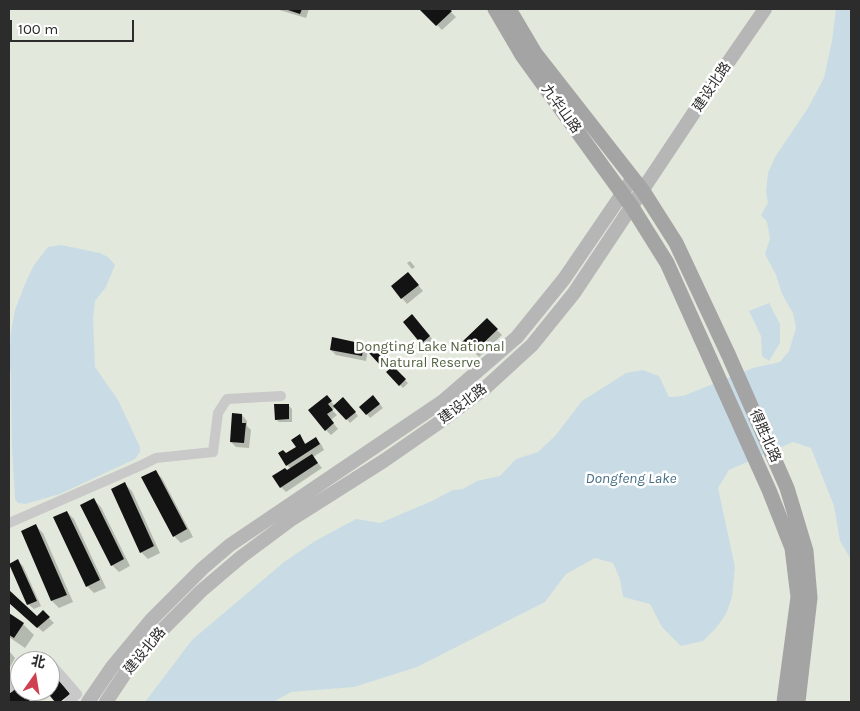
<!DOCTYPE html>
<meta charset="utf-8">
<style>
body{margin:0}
#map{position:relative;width:860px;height:711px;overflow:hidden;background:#fff;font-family:Karla,"Noto Sans SC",sans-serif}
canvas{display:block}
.frame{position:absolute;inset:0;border:10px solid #2c2c2c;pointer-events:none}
.north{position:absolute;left:10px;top:651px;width:50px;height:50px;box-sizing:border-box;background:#fff;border:1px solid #ababab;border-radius:50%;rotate:13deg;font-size:14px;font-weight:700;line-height:20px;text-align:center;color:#2c2c2c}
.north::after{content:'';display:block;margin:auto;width:18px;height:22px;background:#d04150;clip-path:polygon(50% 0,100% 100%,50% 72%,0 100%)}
.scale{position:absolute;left:10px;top:20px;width:124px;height:22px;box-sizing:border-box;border:2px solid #2c2c2c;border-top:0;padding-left:6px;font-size:15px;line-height:18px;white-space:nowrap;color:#2c2c2c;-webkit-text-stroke:4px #fff;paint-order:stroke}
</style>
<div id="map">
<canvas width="860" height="711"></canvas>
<div class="frame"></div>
<div class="north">北</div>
<div class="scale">100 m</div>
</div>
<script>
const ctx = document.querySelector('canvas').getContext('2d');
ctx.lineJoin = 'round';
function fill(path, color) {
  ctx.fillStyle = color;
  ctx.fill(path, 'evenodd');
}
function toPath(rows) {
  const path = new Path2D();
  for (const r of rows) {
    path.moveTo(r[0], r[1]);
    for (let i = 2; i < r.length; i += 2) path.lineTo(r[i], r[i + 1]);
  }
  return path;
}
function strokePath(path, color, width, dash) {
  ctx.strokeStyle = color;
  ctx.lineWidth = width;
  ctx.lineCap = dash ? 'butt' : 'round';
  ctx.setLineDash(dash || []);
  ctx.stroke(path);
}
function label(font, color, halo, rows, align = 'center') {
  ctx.font = font + ' Karla,"Noto Sans SC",sans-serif';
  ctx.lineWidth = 5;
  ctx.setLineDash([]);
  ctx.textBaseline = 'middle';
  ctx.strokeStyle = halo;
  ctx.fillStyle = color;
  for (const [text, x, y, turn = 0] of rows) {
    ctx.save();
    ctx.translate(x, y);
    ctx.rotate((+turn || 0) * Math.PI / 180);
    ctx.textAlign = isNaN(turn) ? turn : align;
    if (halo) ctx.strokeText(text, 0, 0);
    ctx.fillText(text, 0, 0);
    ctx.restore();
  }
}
fill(toPath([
 [9,9,851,9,851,702,9,702],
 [20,661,50,661,50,691,20,691]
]), '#e2e8db');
fill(toPath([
 [836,9,851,9,851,559,840,541,834,506,811,448,793,442,729,470,718,488,735,567,732,597,726,614,716,628,703,641,681,646,662,627,650,604,623,597,620,579,613,563,595,558,566,574,545,602,417,667,354,687,291,692,273,702,145,702,192,640,284,562,315,541,356,519,380,523,432,501,453,490,463,489,477,481,500,476,516,459,538,452,555,436,582,401,626,373,643,370,659,376,669,397,683,396,753,368,780,362,789,351,796,328,793,313,782,294,776,275,765,254,770,239,767,222,761,215,768,203,766,192,768,173,775,157,808,108,824,78,832,41],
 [61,245,100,253,108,257,115,265,106,287,95,301,93,318,95,367,118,400,140,447,140,452,135,459,60,494,25,504,18,503,15,499,12,448,11,374,9,359,11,332,15,310,25,284,34,265,48,247],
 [769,303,780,324,780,343,769,361,762,356,761,336,749,311]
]), '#c9dce6');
fill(toPath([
 [276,9,309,9,306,18],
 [421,9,448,9,456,17,442,30],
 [410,261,415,267,412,269,407,263],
 [413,279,423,291,407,304,392,286],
 [487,320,502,335,479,357,464,342],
 [417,321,434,341,427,348,422,343],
 [363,345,368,350,366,361,336,355,331,350],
 [378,347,391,361,384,367,371,353],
 [393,368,408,383,403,388,388,372],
 [327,397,335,406,346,402,358,416,350,423,336,407,332,410,337,415,331,420,338,429,331,435,326,430],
 [376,400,383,408,370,418,361,407],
 [288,405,292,409,292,422,279,422,276,419],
 [242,415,247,421,247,426,251,430,249,448,236,447,231,442],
 [299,436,307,445,315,439,321,444,324,450,313,457,322,468,286,492,281,487,287,472,291,469,287,465,286,455,298,447],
 [155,471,162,478,193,537,181,543,174,536],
 [125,484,132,491,160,553,148,559,141,552],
 [94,500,101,507,130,566,119,572,112,565],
 [67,512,74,519,106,588,94,593,87,586],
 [36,526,43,533,73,602,59,608,52,601,23,531],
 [18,561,23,566,41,606,34,609,28,604],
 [9,591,37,618,43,612,54,623,43,632,9,601],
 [9,615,23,624,34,635,25,648,9,637],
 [9,651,15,658,9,669]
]), '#0003');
fill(toPath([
 [285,9,302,9,300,14],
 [419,9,449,9,452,11,436,26],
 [408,272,419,285,401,299,391,286],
 [412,314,430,336,421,344,403,322],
 [487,318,498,329,473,353,462,342],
 [332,337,364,344,362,356,330,350],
 [378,345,389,357,380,365,369,353],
 [393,366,406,379,399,386,386,372],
 [327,395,332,401,328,404,333,410,327,414,334,423,325,431,308,410],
 [373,395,380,404,366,415,359,407],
 [343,397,356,412,346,420,333,406],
 [274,404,289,404,289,419,275,420],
 [232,413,242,414,242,423,246,423,244,443,230,442],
 [300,434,305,444,316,437,320,444,286,466,278,453,283,450,286,453,296,447,291,440],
 [312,454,318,463,280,488,272,476,285,468,287,470],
 [156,470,187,529,173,537,141,477],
 [125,482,154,546,140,553,111,489],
 [94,498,124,559,111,566,80,505],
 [67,511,100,580,86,587,53,517],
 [36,524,67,595,51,601,21,531],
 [18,559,37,601,27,605,9,564],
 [9,590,37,616,43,610,50,617,37,628,9,603],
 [9,613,24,623,14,638,9,635],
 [50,669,70,694,60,702,55,702,46,691,50,691],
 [16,687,31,702,9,702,9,694]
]), '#131313');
strokePath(toPath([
 [9,523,142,465,156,458,213,452,218,413,227,399,281,396],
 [38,661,42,657,47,661],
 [50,663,77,694,69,702],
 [9,688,20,677]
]), '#c9c9c9', 10);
strokePath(toPath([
 [88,702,112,667,151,620,203,568,230,545,443,401,517,337,564,279,633,178],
 [106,702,128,669,149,643,201,591,241,557,292,519,385,460,444,419,484,389,532,345,574,293,705,96,765,9]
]), '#b6b6b6', 14);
strokePath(toPath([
 [495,9,522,55,632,207,667,263,769,490,792,548,798,597,784,702],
 [509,9,535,53,643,191,676,243,729,356,787,488,806,551,810,598,798,702]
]), '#a4a4a4', 15);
label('14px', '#2c2c2c', '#fff', [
 ["建设北路",712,87,-56],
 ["九华山路",561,109,54],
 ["建设北路",463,404,-37],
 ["得胜北路",765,436,66],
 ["建设北路",145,651,-50]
]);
label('14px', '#50623f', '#fff', [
 ["Dongting Lake National",430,347],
 ["Natural Reserve",430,363]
]);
label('italic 15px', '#446d84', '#fff', [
 ["Dongfeng Lake",631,479]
]);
</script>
